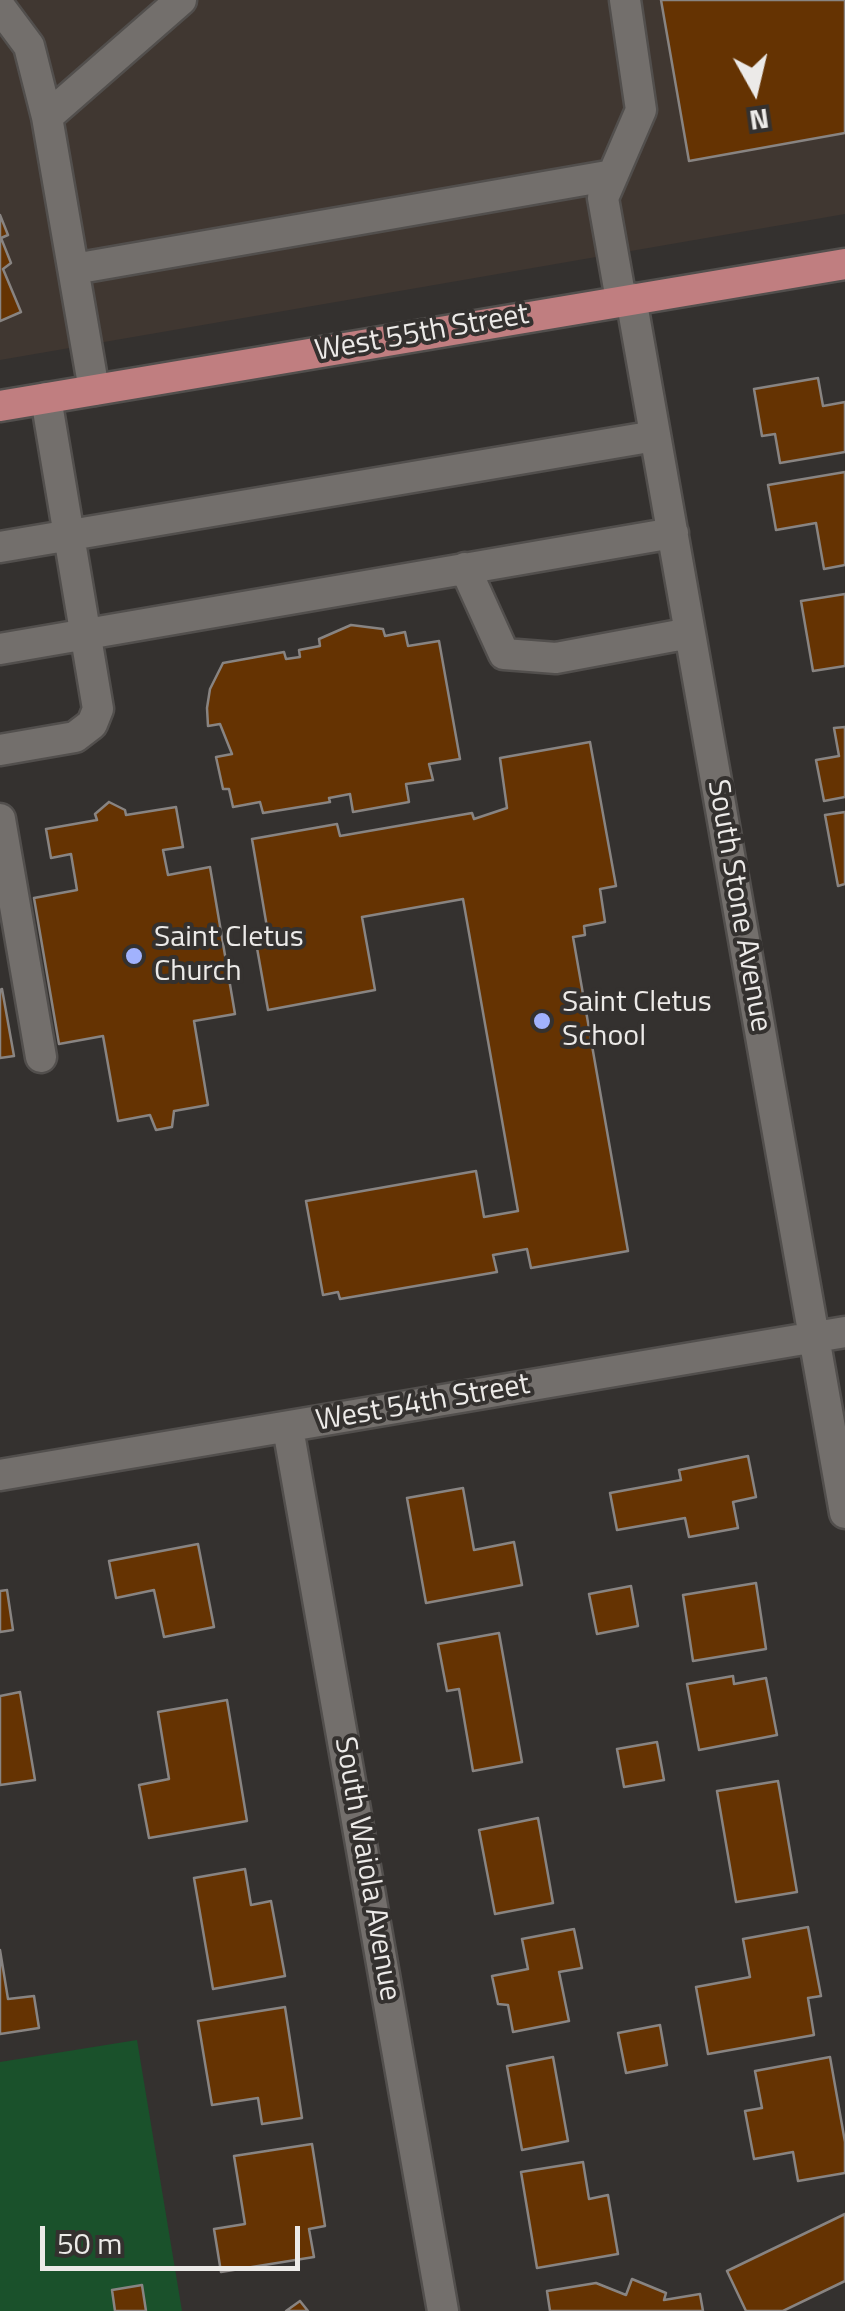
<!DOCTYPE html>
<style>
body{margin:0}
#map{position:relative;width:845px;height:2311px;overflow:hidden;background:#34312f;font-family:"Titillium Web",sans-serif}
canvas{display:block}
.north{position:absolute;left:705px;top:40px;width:100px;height:100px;-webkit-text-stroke:8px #34312f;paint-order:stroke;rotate:172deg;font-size:28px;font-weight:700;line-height:40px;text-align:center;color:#eceae8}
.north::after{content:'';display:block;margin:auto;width:35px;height:45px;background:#eceae8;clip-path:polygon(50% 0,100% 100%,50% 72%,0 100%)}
.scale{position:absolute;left:40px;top:2226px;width:260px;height:45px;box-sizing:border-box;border:5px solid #eceae8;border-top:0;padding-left:12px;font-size:30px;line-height:35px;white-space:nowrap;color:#eceae8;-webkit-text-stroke:8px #34312f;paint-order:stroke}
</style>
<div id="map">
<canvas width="845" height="2311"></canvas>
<div class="north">N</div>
<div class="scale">50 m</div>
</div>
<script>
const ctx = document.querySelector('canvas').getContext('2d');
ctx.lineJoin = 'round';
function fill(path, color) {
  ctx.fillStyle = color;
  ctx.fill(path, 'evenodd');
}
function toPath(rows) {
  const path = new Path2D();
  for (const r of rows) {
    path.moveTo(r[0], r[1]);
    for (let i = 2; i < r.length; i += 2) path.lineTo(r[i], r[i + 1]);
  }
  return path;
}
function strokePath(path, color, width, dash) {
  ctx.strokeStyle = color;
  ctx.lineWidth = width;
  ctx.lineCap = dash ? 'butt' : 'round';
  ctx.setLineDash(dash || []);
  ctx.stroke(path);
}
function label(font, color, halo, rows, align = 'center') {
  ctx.font = font + ' "Titillium Web",sans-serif';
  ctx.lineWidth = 8;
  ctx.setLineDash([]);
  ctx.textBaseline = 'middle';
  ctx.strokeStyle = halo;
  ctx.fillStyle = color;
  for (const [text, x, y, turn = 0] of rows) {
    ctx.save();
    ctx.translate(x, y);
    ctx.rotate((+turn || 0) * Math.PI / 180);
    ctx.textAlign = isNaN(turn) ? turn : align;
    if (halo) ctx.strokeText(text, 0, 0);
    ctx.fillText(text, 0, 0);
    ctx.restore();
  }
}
fill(toPath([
 [8,0,845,0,845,214,0,360,0,7]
]), '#403731');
fill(toPath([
 [137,2040,182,2311,0,2311,0,2062]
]), '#1a512b');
const building = toPath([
 [661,0,845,0,845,133,689,161,661,0],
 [0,215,8,235,1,238,11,263,3,269,21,312,0,321,0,215],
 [818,378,823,406,845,402,845,452,780,463,775,434,762,436,754,389,818,378],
 [845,472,845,565,824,569,816,523,776,530,768,485,845,472],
 [845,594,845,666,813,671,801,601,845,594],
 [351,625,383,629,385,636,405,632,408,646,439,641,460,759,429,764,433,780,406,784,409,802,353,812,350,794,329,798,330,802,263,813,260,802,233,807,229,789,223,789,216,757,232,754,220,724,208,726,207,708,210,689,223,663,284,652,286,659,300,657,299,650,320,646,319,639,351,625],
 [845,727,845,797,824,801,816,760,839,756,834,728,845,727],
 [590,742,616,886,600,889,605,922,584,926,585,935,573,937,628,1251,531,1268,527,1249,493,1255,497,1272,340,1299,338,1292,323,1295,306,1201,476,1171,484,1217,518,1211,463,899,362,917,375,990,268,1010,257,948,270,945,252,839,337,824,340,836,472,813,474,819,507,808,500,758,590,742],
 [109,802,125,810,126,815,176,807,183,847,163,850,168,875,210,867,235,1014,194,1021,208,1105,174,1111,172,1127,156,1130,150,1115,118,1121,103,1036,59,1044,34,898,77,890,71,854,51,858,46,829,97,820,95,814,109,802],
 [845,812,845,884,838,886,825,815,845,812],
 [2,989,14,1056,0,1058,0,990,2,989],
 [748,1456,756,1497,733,1502,738,1528,689,1537,685,1518,617,1530,610,1493,681,1480,679,1470,748,1456],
 [463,1488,474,1550,514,1542,522,1585,426,1603,407,1498,463,1488],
 [198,1544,214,1627,164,1637,154,1590,116,1598,109,1561,198,1544],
 [756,1583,766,1649,693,1661,683,1595,756,1583],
 [631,1586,638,1626,597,1634,589,1594,631,1586],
 [7,1590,13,1630,0,1632,0,1591,7,1590],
 [499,1633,522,1762,473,1771,459,1689,447,1691,438,1644,499,1633],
 [733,1676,734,1684,766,1678,777,1735,699,1750,687,1684,733,1676],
 [20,1692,35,1780,0,1785,0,1696,20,1692],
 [227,1700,247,1821,149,1838,139,1785,169,1779,158,1712,227,1700],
 [657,1742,664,1780,624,1787,617,1749,657,1742],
 [778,1781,797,1892,736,1902,717,1791,778,1781],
 [538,1818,553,1903,495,1914,479,1830,538,1818],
 [245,1869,251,1905,271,1901,285,1976,213,1989,194,1878,245,1869],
 [808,1927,821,1996,808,1998,814,2035,708,2054,696,1987,750,1977,743,1939,808,1927],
 [574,1929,582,1968,559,1972,569,2021,513,2032,508,2005,498,2004,492,1976,528,1969,522,1939,574,1929],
 [0,1950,8,1999,34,1996,39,2028,0,2034,0,1950],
 [285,2007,302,2118,262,2124,258,2098,212,2105,198,2021,285,2007],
 [660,2025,667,2065,626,2073,618,2033,660,2025],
 [553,2057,568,2141,522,2150,507,2066,553,2057],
 [830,2057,845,2142,845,2173,798,2181,793,2152,754,2159,745,2111,762,2108,755,2071,830,2057],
 [312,2144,325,2226,309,2229,314,2257,221,2272,214,2229,245,2224,234,2156,312,2144],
 [583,2162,589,2199,608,2195,618,2254,537,2268,521,2172,583,2162],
 [845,2214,845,2281,783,2311,746,2311,727,2271,845,2214],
 [632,2279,666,2293,664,2300,700,2294,703,2311,550,2311,547,2291,596,2283,626,2295,632,2279],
 [142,2285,146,2311,115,2311,112,2290,142,2285],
 [300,2301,308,2311,286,2311,300,2301]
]);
fill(building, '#653302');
strokePath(building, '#888482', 2.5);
const minor = toPath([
 [0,7,29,46,47,117,94,390],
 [47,117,181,0],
 [74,269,613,175],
 [631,298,845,1513],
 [621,300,603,198,641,110,625,0],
 [0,547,655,436],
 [465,568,504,654,556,658,690,633],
 [0,649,673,533],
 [0,750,75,737,92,724,98,709,46,398],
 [0,819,41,1057],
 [288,1428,443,2311],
 [0,1475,845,1332]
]);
const major = toPath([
 [0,406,845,264]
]);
strokePath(minor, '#524f4d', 35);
strokePath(major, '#524f4d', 35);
strokePath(minor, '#736f6c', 30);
strokePath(major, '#c07e80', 30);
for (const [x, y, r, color] of [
 [134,956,10,"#a1b2fd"],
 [542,1021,10,"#a1b2fd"]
]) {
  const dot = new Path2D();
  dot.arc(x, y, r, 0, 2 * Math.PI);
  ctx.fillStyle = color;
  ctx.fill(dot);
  strokePath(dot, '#34312f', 4);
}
label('30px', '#eceae8', '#34312f', [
 ["West 55th Street",422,334,-10],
 ["South Stone Avenue",738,906,80],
 ["West 54th Street",423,1404,-10],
 ["South Waiola Avenue",366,1869,80]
]);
label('30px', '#eceae8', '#34312f', [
 ["Saint Cletus",154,939],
 ["Church",154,973],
 ["Saint Cletus",562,1004],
 ["School",562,1038]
], 'left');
</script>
